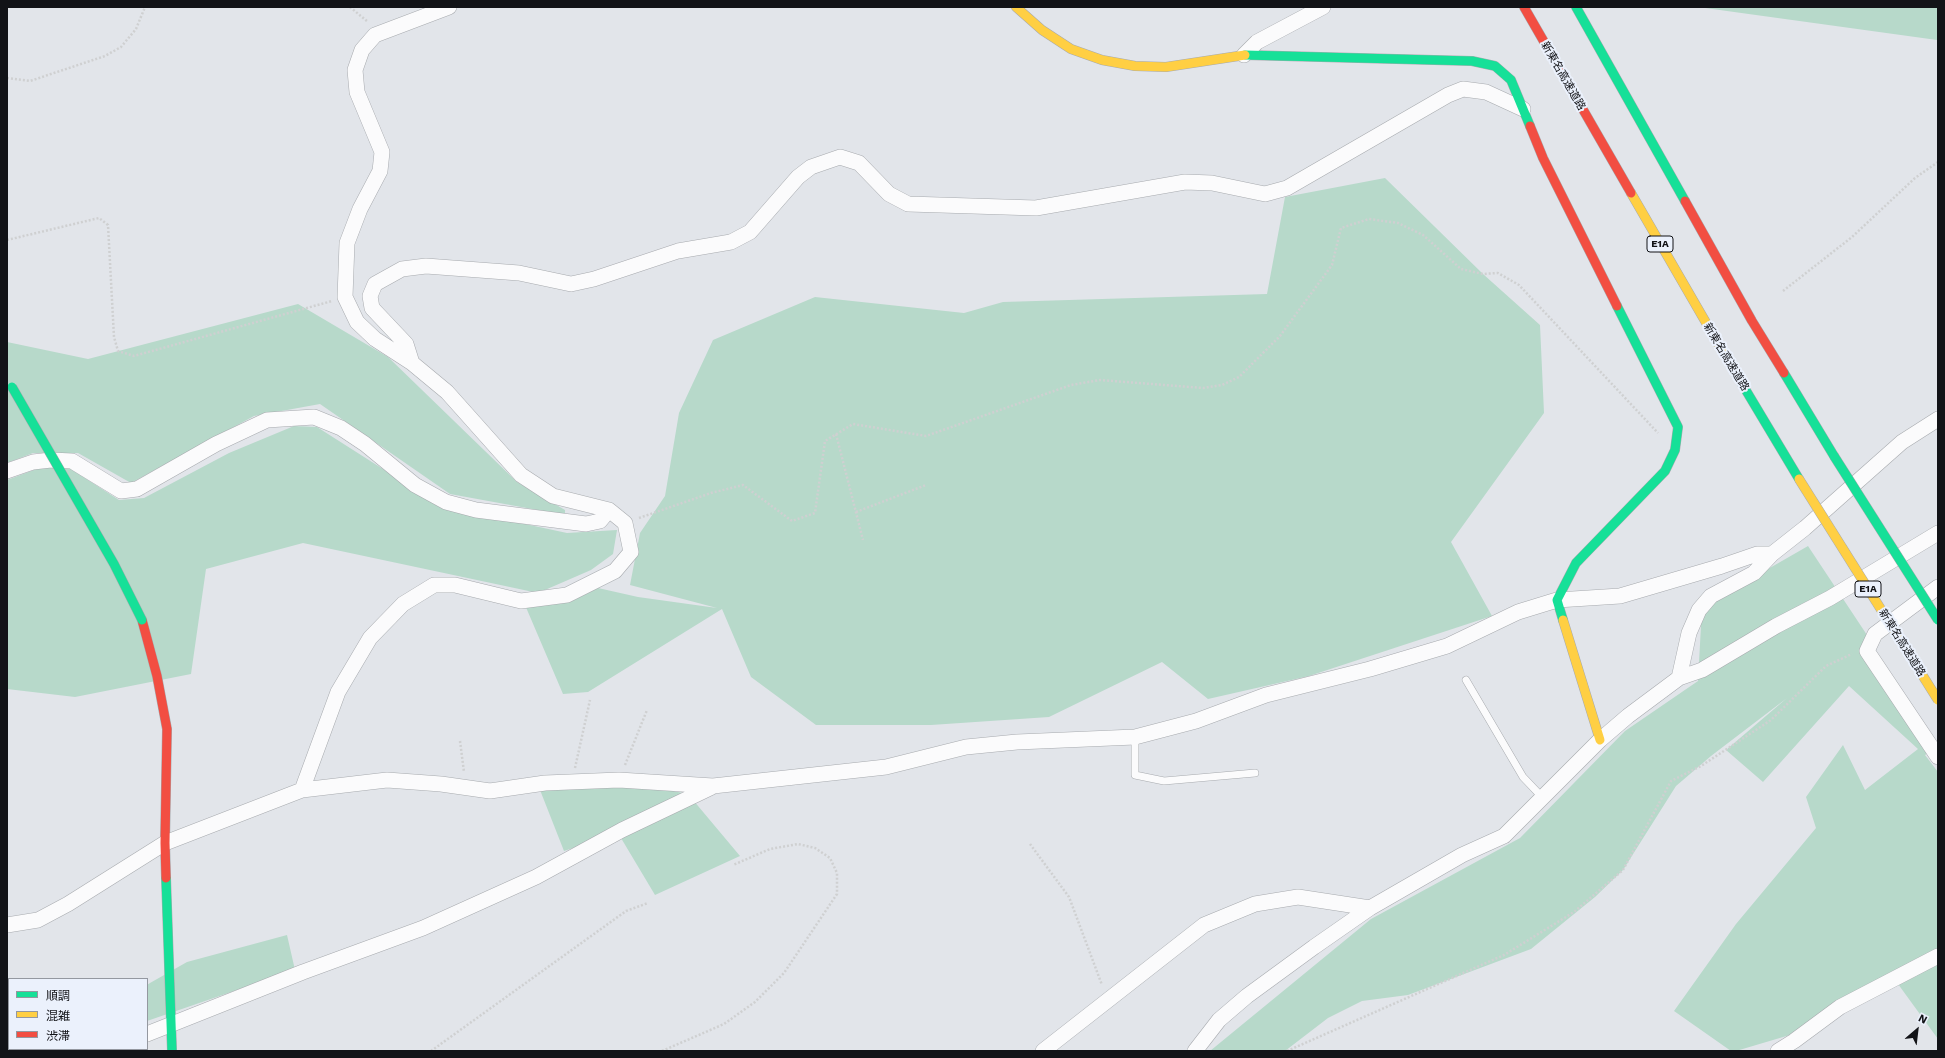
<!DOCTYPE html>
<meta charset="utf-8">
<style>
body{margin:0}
#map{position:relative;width:1945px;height:1058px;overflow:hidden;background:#e2e5ea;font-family:"Work Sans","Noto Sans JP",sans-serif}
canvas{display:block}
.frame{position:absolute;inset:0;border:8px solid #121317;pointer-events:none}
.legend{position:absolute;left:8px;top:978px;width:140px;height:72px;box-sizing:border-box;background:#ebf1fc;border:1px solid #9498a0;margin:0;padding:5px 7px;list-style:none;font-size:12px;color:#121317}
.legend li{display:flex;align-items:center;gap:8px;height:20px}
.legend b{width:20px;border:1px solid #9498a0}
.north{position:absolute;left:1897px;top:1010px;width:40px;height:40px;-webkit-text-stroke:3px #ebf1fc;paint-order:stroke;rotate:28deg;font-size:11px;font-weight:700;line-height:16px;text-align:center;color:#121317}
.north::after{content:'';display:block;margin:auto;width:14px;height:18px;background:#121317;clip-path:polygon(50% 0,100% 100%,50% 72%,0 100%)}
</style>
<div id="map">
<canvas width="1945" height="1058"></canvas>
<div class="frame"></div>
<ul class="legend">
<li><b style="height:5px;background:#16e098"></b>順調</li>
<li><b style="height:5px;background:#ffcf43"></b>混雑</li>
<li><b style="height:5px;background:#f24e42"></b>渋滞</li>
</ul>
<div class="north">N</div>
</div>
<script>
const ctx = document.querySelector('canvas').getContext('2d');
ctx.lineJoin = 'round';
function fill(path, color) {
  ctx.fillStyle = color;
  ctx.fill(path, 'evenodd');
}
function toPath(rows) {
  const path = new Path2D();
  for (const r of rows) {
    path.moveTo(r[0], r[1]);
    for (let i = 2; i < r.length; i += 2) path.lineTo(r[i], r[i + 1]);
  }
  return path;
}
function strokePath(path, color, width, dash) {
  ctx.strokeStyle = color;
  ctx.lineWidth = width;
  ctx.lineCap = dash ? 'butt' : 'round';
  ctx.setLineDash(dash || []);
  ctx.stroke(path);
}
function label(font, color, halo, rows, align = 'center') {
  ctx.font = font + ' "Work Sans","Noto Sans JP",sans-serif';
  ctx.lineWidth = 4;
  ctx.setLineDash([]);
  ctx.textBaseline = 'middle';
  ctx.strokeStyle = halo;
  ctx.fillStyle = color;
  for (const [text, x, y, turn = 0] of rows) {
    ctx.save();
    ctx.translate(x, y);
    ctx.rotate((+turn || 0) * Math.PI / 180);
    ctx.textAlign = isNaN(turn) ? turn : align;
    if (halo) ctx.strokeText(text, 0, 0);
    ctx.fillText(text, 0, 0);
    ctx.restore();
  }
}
fill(toPath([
 [1698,7,1938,7,1938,39,1937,40],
 [1385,178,1483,274,1540,325,1544,413,1451,542,1492,616,1309,676,1208,699,1162,662,1049,717,931,725,816,725,751,677,722,609,588,692,563,694,525,605,598,588,638,597,717,608,630,585,640,533,665,496,679,413,713,340,815,297,964,313,1003,302,1267,294,1285,197],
 [298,304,388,357,517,482,565,510,565,515,450,494,320,404,254,416,131,483,78,453,33,453,7,463,7,342,88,359],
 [294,426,317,427,441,506,567,533,617,530,613,554,591,570,538,593,303,543,206,569,191,674,75,697,7,689,7,480,50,464,68,467,119,500,144,498,229,453],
 [1808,546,1865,632,1933,750,1925,755,1938,772,1938,1039,1898,984,1810,1029,1736,1051,1731,1051,1674,1011,1736,924,1816,828,1806,797,1843,745,1865,790,1918,749,1849,686,1763,782,1726,750,1787,698,1711,756,1676,786,1623,870,1595,897,1531,949,1408,995,1362,1001,1328,1018,1285,1051,1210,1051,1371,919,1520,838,1625,731,1698,681,1702,607],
 [633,783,688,794,740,856,655,895,618,833,564,851,540,790],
 [287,935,295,970,147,1021,147,985,150,983,187,962]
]), '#b7d9ca');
const lane = toPath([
 [1466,680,1523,777,1543,798],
 [1135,737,1135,775,1164,781,1255,773]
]);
const street = toPath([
 [1244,55,1257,42,1323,7],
 [412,363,406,344,372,308,370,296,375,284,402,269,426,266,519,273,571,284,594,279,678,251,731,242,750,232,798,177,811,167,840,157,859,163,889,194,908,204,1036,208,1185,182,1212,183,1265,194,1287,188,1448,95,1463,89,1486,92,1523,109],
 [7,471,33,462,51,460,72,461,121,491,137,489,216,444,267,420,314,417,341,428,365,444,415,485,446,502,476,510,586,524,600,521,609,510],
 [1938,587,1875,634,1867,651,1938,757],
 [1679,678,1689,633,1699,610,1711,596,1754,573,1772,554,1805,528,1902,442,1938,419],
 [302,790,338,692,370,638,403,604,434,585,455,585,521,601,567,595,615,571,631,552,625,523,609,510,553,496,521,475,447,392,412,363,375,339,357,322,345,297,347,243,360,209,380,171,382,152,357,92,355,70,362,50,375,35,449,7],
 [7,925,38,920,68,904,165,843,302,790,387,780,441,784,490,791,545,783,619,780,713,786,886,767,966,747,1017,742,1135,737,1196,721,1266,695,1370,669,1447,646,1518,612,1557,600,1620,596,1722,566,1757,554,1772,554],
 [147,1034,303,972,423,928,536,877,622,830,712,787],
 [97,1051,103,1049],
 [1043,1051,1204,925,1255,904,1298,897,1370,908],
 [1195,1051,1219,1020,1247,996,1314,947,1370,908,1462,855,1504,836,1600,740,1628,716,1679,678,1702,670,1776,626,1830,598,1938,533],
 [1778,1051,1794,1041,1840,1007,1938,956]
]);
const fast = toPath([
 [1576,7,1685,201],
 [1245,55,1472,61,1495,66,1511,80,1530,126],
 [1723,352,1799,479],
 [1784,373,1834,456],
 [1563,620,1557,600,1576,563,1665,471,1675,450,1678,427,1617,306],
 [166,878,172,1051]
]);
const slow = toPath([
 [1016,7,1042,30,1071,49,1102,60,1135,66,1166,67,1245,55],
 [1631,193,1723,352],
 [1563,620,1600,740]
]);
const jam = toPath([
 [1524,7,1631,193],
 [1530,126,1543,158,1617,306],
 [1685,201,1752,321,1784,373],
 [142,620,157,676,167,729,165,843,166,878]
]);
strokePath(lane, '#a7aaae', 8);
strokePath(street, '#a7aaae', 16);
strokePath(fast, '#a7aaae', 10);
strokePath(slow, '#a7aaae', 10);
strokePath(jam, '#a7aaae', 10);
strokePath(toPath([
 [350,7,368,22],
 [7,78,30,81,105,56,121,47,136,29,145,7],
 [7,240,99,218,108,225,114,337,118,351,134,356,332,301],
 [1783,291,1852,237,1915,178,1938,162],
 [7,356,7,360],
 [836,434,863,540],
 [856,512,926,485],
 [639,518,711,493,743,485,792,521,815,513,825,441,853,424,926,436,1071,385,1100,380,1203,388,1222,385,1239,377,1280,336,1332,265,1341,228,1369,219,1398,223,1423,235,1461,269,1483,274,1498,273,1519,285,1658,433],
 [460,741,464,772],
 [625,765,647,710],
 [575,768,590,700],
 [1030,844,1069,897,1102,985],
 [431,1051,626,911,648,903],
 [662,1051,724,1024,755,1002,784,973,837,894,837,873,830,858,815,848,798,844,770,849,733,865],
 [1287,1051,1504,955,1574,912,1623,870,1671,781,1701,766,1771,720,1826,666,1852,654]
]), '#cfd0d1', 2.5, [2, 2]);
strokePath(lane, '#fbfbfc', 7);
strokePath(street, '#fbfbfc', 15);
strokePath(fast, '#16e098', 9);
strokePath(slow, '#ffcf43', 9);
strokePath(jam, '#f24e42', 9);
const fastBridge = toPath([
 [12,387,114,564,142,620],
 [1834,456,1938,620]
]);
const slowBridge = toPath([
 [1799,479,1938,700]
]);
strokePath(fastBridge, '#a7aaae', 10, []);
strokePath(slowBridge, '#a7aaae', 10, []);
strokePath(fastBridge, '#16e098', 9);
strokePath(slowBridge, '#ffcf43', 9);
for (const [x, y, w] of [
 [1660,244,26],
 [1868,589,26]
]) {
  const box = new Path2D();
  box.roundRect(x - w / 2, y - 8, w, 16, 3);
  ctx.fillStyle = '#ebf1fc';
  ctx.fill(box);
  strokePath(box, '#121317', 1);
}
label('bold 10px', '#121317', null, [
 ["E1A",1660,244],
 ["E1A",1868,589]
]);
label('11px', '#121317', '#ebf1fc', [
 ["新東名高速道路",1563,76,60],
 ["新東名高速道路",1726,357,59],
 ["新東名高速道路",1902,643,58]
]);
</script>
